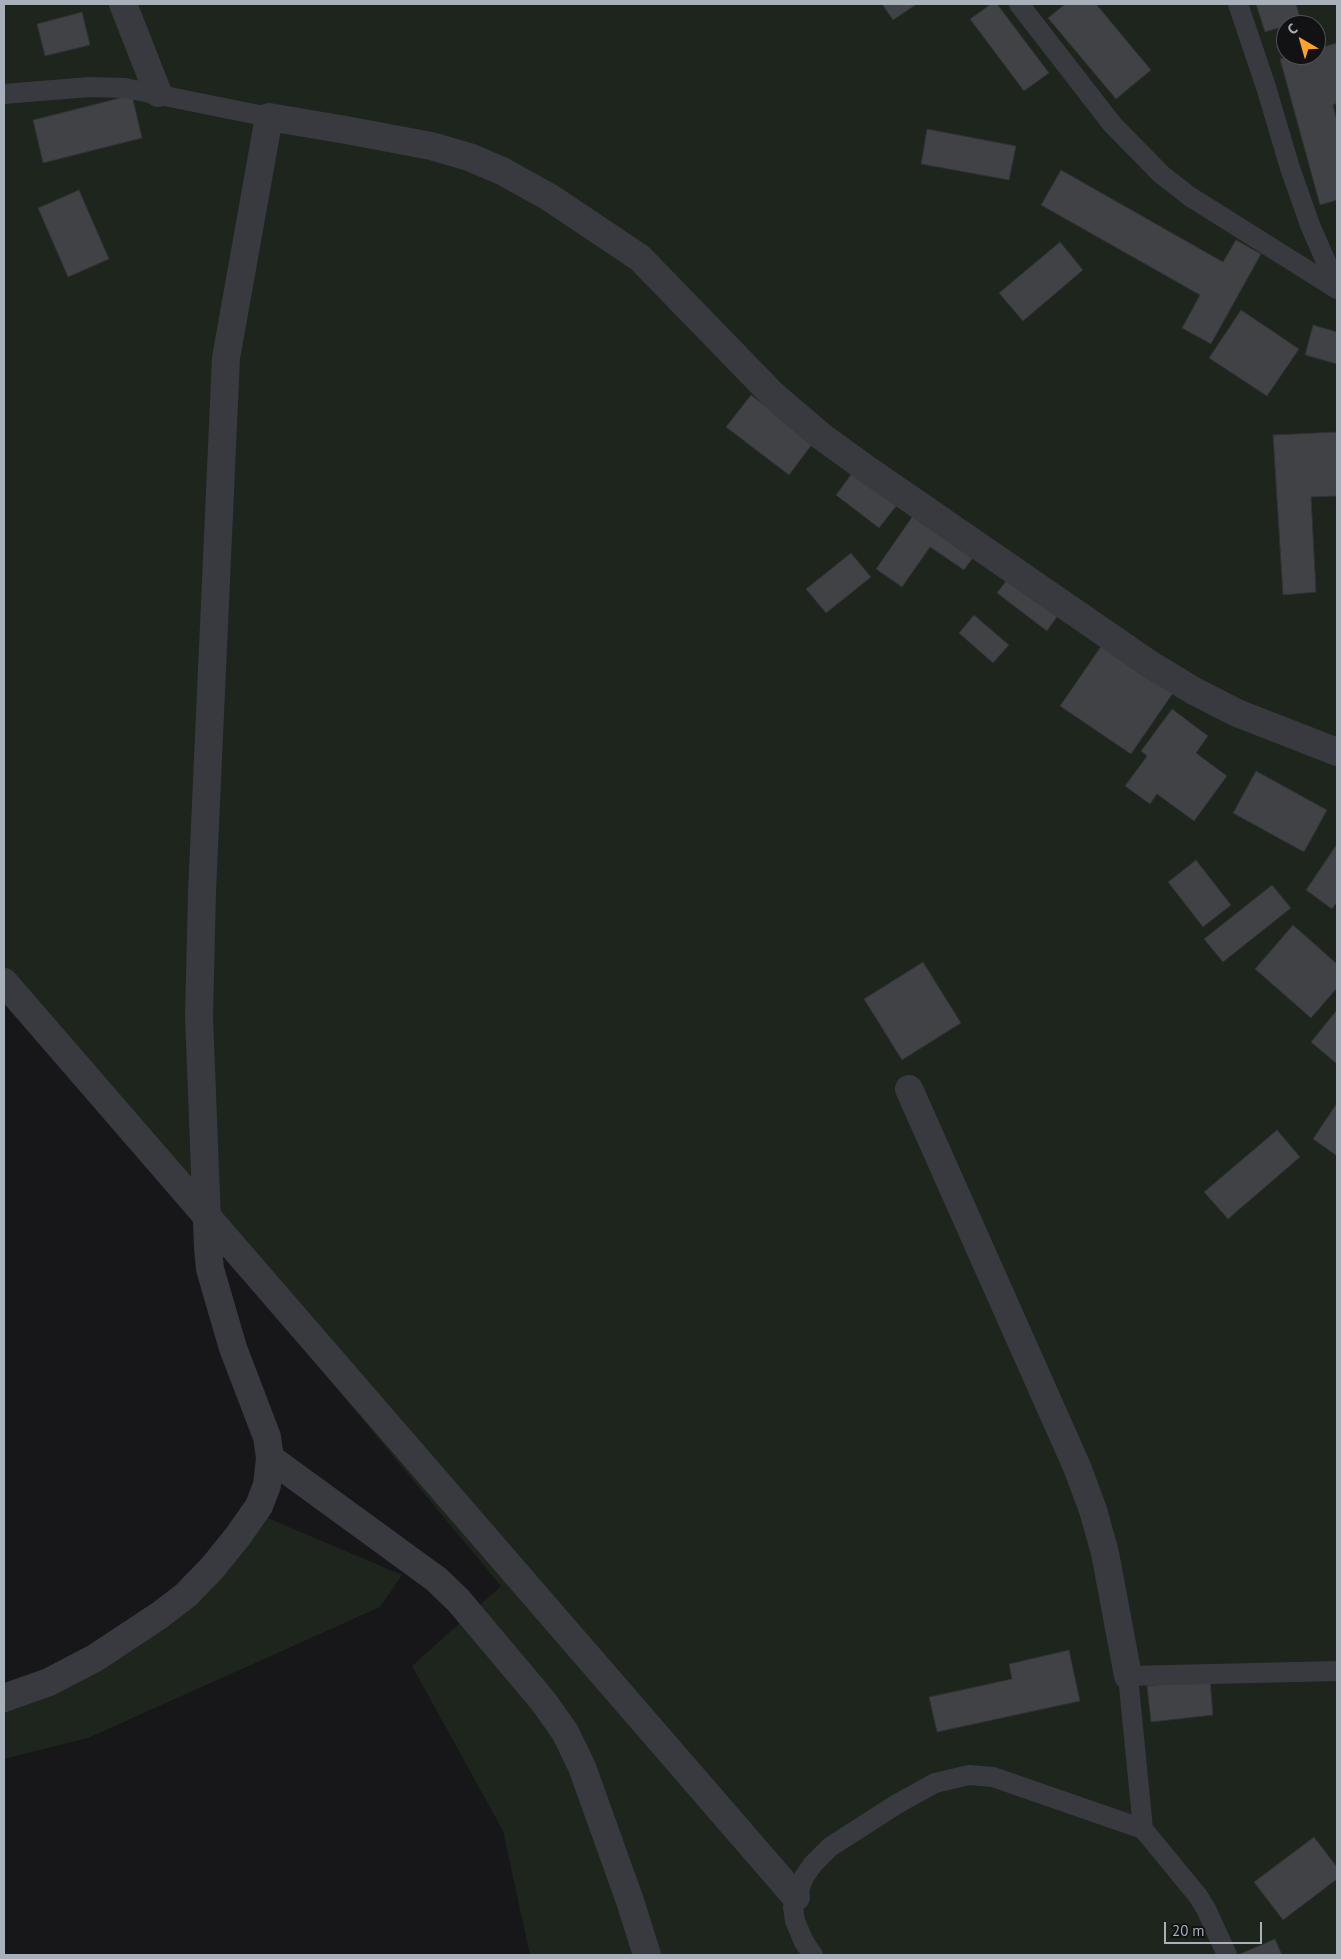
<!DOCTYPE html>
<meta charset="utf-8">
<style>
body{margin:0}
#map{position:relative;width:1341px;height:1959px;overflow:hidden;background:#171719;font-family:"PT Sans",sans-serif}
canvas{display:block}
.frame{position:absolute;inset:0;border:5px solid #a8b0ba;pointer-events:none}
.north{position:absolute;left:1276px;top:15px;width:50px;height:50px;box-sizing:border-box;background:#121214;border:1px solid #4e5156;border-radius:50%;rotate:322deg;font-size:14px;font-weight:700;line-height:20px;text-align:center;color:#a8b0ba}
.north::after{content:'';display:block;margin:auto;width:18px;height:22px;background:#ffa229;clip-path:polygon(50% 0,100% 100%,50% 72%,0 100%)}
.scale{position:absolute;left:1164px;top:1922px;width:98px;height:22px;box-sizing:border-box;border:2px solid #a8b0ba;border-top:0;padding-left:6px;font-size:15px;line-height:18px;white-space:nowrap;color:#a8b0ba;-webkit-text-stroke:4px #121214;paint-order:stroke}
</style>
<div id="map">
<canvas width="1341" height="1959"></canvas>
<div class="frame"></div>
<div class="north">С</div>
<div class="scale">20 m</div>
</div>
<script>
const ctx = document.querySelector('canvas').getContext('2d');
ctx.lineJoin = 'round';
function fill(path, color) {
  ctx.fillStyle = color;
  ctx.fill(path, 'evenodd');
}
function toPath(rows) {
  const path = new Path2D();
  for (const r of rows) {
    path.moveTo(r[0], r[1]);
    for (let i = 2; i < r.length; i += 2) path.lineTo(r[i], r[i + 1]);
  }
  return path;
}
function strokePath(path, color, width, dash) {
  ctx.strokeStyle = color;
  ctx.lineWidth = width;
  ctx.lineCap = dash ? 'butt' : 'round';
  ctx.setLineDash(dash || []);
  ctx.stroke(path);
}
fill(toPath([
 [4,4,1337,4,1337,1955,530,1955,503,1831,412,1666,501,1586,4,988],
 [1286,25,1316,25,1316,55,1286,55],
 [249,1510,402,1575,380,1607,88,1738,4,1759,4,1705,183,1590]
]), '#1d251d');
const building = toPath([
 [882,4,917,4,893,20,882,4],
 [991,4,997,4,1049,73,1024,91,970,19,991,4],
 [1065,4,1096,4,1151,70,1116,99,1048,18,1065,4],
 [1256,4,1296,4,1301,21,1265,32,1256,4],
 [82,12,90,45,45,56,37,24,82,12],
 [1337,43,1337,103,1333,105,1337,122,1337,200,1320,205,1280,59,1295,55,1316,55,1316,49,1337,43],
 [132,95,142,138,43,163,33,120,132,95],
 [927,129,1016,146,1009,180,921,164,927,129],
 [1061,170,1223,262,1236,240,1261,254,1211,344,1182,328,1200,295,1041,205,1061,170],
 [79,190,109,259,68,277,38,208,79,190],
 [1060,242,1083,270,1023,321,999,293,1060,242],
 [1241,310,1299,349,1267,396,1209,358,1241,310],
 [1313,325,1337,332,1337,364,1305,355,1313,325],
 [751,395,813,443,789,475,726,427,751,395],
 [1337,432,1337,496,1311,497,1316,592,1283,595,1273,435,1337,432],
 [853,472,897,505,879,528,836,495,853,472],
 [917,510,977,552,964,570,930,547,902,587,876,569,917,510],
 [851,553,871,577,826,613,806,589,851,553],
 [1009,577,1061,611,1047,631,997,593,1009,577],
 [974,615,1009,645,993,663,959,633,974,615],
 [1102,645,1173,693,1131,754,1060,706,1102,645],
 [1172,709,1208,736,1196,753,1227,776,1194,821,1157,794,1150,804,1125,786,1147,756,1141,751,1172,709],
 [1256,771,1327,810,1304,852,1233,813,1256,771],
 [1337,844,1337,902,1332,909,1306,890,1337,844],
 [1196,860,1231,905,1203,927,1168,882,1196,860],
 [1272,885,1291,908,1223,962,1204,939,1272,885],
 [1293,925,1337,964,1337,988,1311,1018,1255,969,1293,925],
 [923,962,961,1023,902,1060,864,999,923,962],
 [1337,1010,1337,1064,1311,1042,1337,1010],
 [1337,1103,1337,1156,1313,1139,1337,1103],
 [1277,1130,1300,1157,1228,1219,1204,1192,1277,1130],
 [1069,1650,1080,1701,937,1732,929,1697,1012,1679,1009,1664,1069,1650],
 [1210,1679,1213,1715,1151,1722,1147,1686,1210,1679],
 [1314,1837,1337,1867,1337,1879,1283,1920,1254,1882,1314,1837],
 [1275,1939,1282,1955,1240,1955,1240,1954,1275,1939]
]);
fill(building, '#414246');
strokePath(building, '#313136', 1);
strokePath(toPath([
 [1019,4,1112,124,1161,174,1189,196,1337,289],
 [1238,4,1266,87,1290,168,1310,225,1337,287],
 [4,94,90,87,125,88,269,117],
 [813,1955,804,1942,795,1921,793,1907,804,1877,813,1864,830,1847,897,1804,935,1783,969,1775,993,1777,1143,1829],
 [1227,1955,1206,1909,1198,1896,1143,1829,1128,1676,1337,1671]
]), '#383a3f', 20);
strokePath(toPath([
 [123,4,158,93],
 [4,982,796,1897],
 [909,1089,1077,1467,1093,1510,1105,1553,1128,1676],
 [270,1458,436,1579,458,1600,543,1701,565,1732,582,1767,630,1901,647,1955],
 [4,1698,49,1682,95,1658,160,1615,186,1595,213,1567,238,1536,259,1506,267,1485,270,1458,267,1437,233,1348,210,1269,208,1248,199,1016,202,892,226,358,269,117,346,130,431,146,469,157,502,171,549,197,640,258,773,395,821,436,868,470,1151,665,1194,691,1237,713,1337,752]
]), '#383a3f', 28);
</script>
